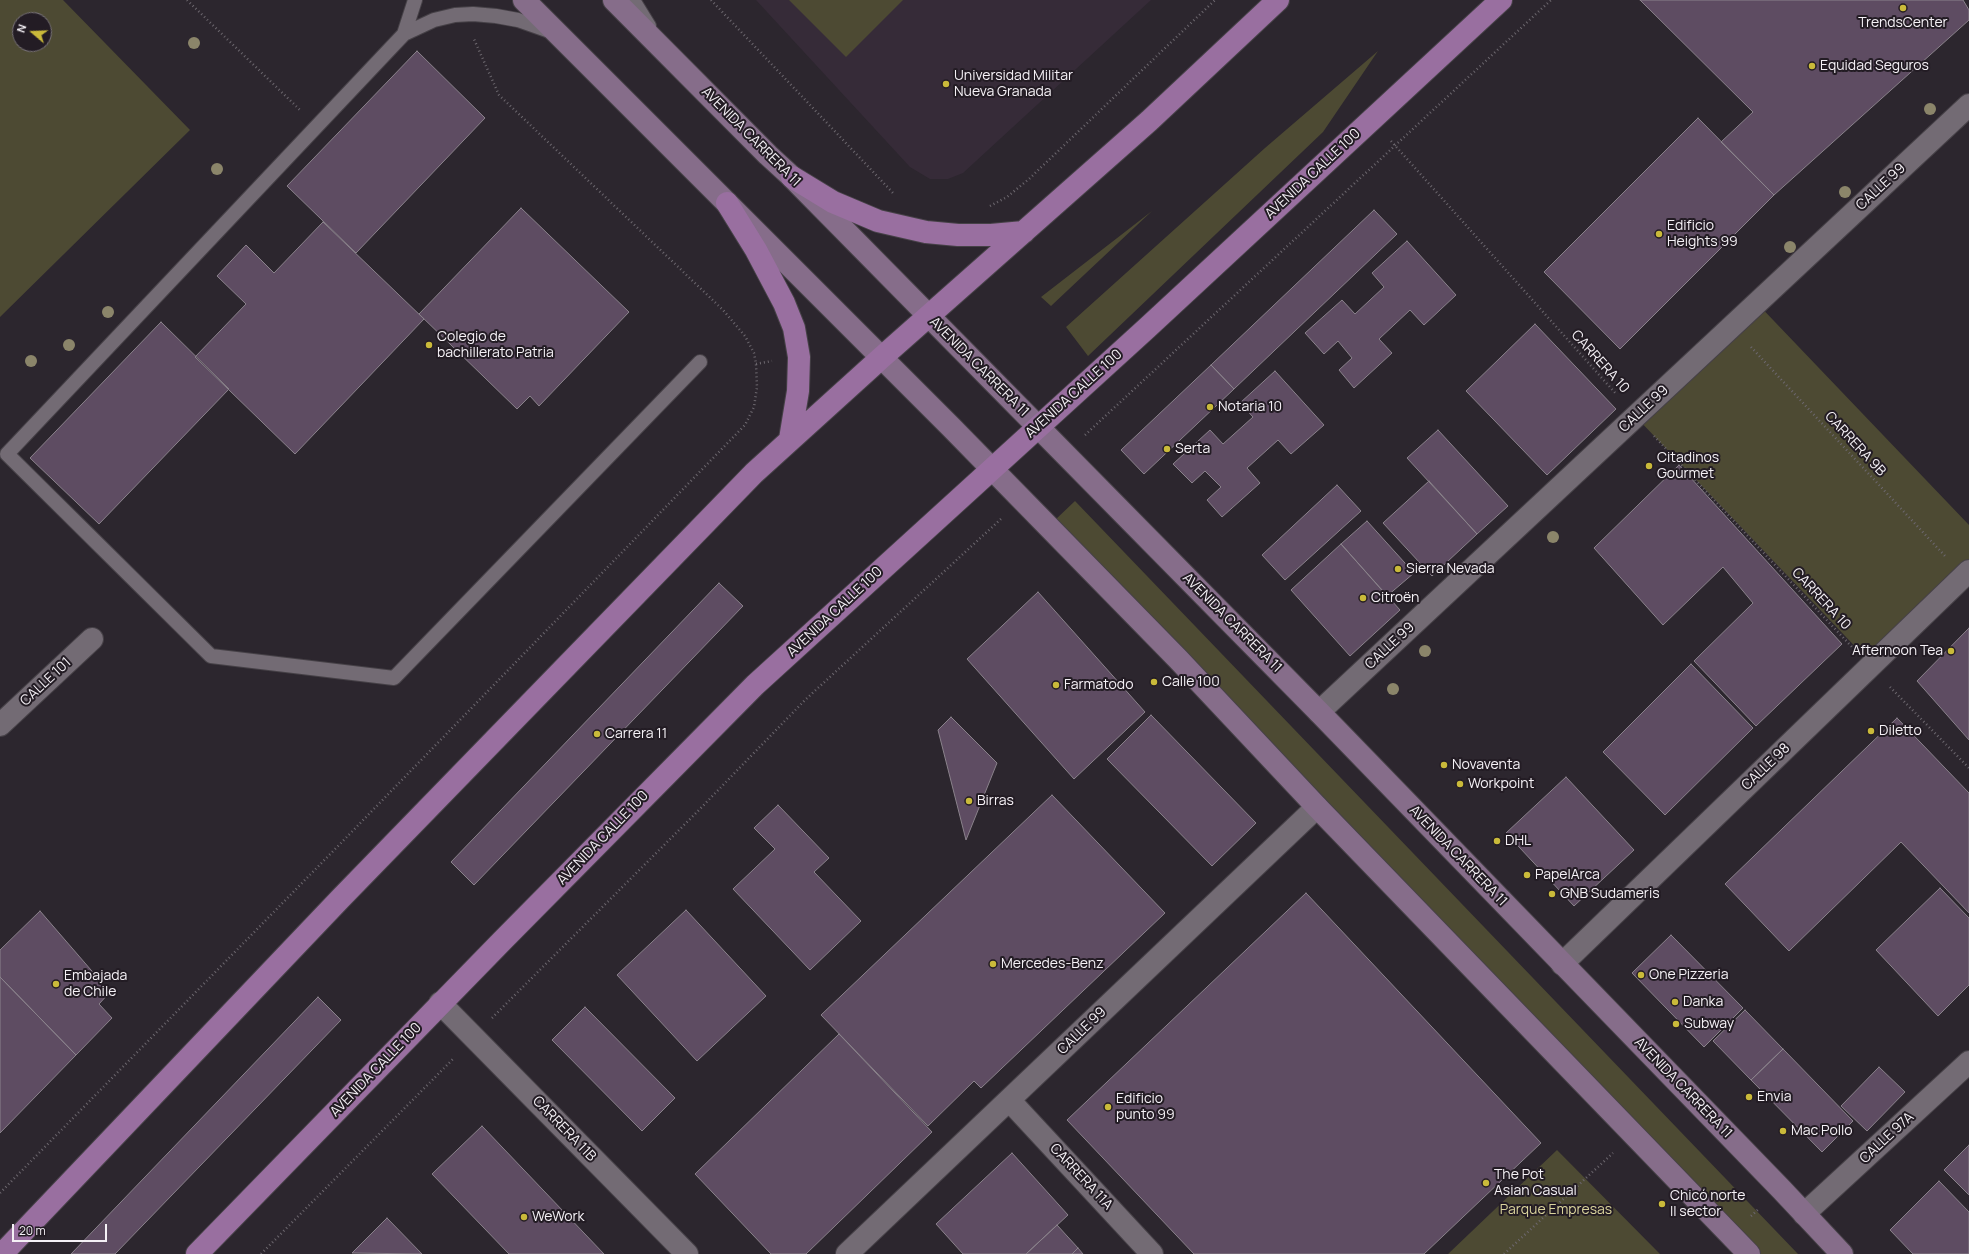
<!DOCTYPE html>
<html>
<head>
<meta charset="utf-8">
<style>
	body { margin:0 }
	#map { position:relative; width:1969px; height:1254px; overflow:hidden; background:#2c262e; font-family:Manrope,sans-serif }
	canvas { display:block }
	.north { position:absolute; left:12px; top:12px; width:40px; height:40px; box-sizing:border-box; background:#231c24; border:1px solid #777178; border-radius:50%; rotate:289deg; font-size:11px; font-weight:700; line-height:16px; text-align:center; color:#f5f1f6 }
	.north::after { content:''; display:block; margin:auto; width:14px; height:18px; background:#caba3a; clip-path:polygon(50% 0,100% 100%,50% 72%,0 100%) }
	.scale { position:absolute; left:12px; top:1224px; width:95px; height:18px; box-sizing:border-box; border:2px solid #f5f1f6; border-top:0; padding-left:5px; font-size:12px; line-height:14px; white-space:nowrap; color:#f5f1f6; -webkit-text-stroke:3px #231c24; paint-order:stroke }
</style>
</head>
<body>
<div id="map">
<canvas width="1969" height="1254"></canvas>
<div class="north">N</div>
<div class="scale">20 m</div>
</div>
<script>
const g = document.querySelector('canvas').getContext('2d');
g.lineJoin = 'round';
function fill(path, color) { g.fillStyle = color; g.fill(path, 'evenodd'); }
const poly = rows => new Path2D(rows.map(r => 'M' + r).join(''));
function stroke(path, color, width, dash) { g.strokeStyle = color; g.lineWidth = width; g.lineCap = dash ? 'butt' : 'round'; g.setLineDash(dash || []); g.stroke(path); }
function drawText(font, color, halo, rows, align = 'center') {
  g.font = font + ' Manrope,sans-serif'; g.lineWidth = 4; g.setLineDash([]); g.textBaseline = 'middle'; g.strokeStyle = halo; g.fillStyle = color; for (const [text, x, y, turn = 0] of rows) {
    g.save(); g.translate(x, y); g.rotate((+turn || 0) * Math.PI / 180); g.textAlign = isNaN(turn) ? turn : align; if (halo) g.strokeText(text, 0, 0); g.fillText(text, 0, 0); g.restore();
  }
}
const built = poly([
	[756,0,1151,0,963,173,948,179,930,179,910,167]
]);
const green = poly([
	[0,0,63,0,190,130,0,317],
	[20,20,44,20,44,44,20,44],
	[789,0,903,0,846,57],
	[1378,51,1323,132,1088,356,1066,327,1265,148],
	[1152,211,1051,306,1041,297],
	[1753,299,1969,525,1969,560,1867,659,1636,417],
	[1075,501,1798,1254,1759,1254,1055,520],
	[1557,1150,1660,1254,1448,1254]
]);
const building = poly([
	[1640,0,1963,0,1969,10,1969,20,1774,195,1721,142,1753,112,1640,0],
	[417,51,485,118,356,253,287,186,417,51],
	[1698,118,1774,195,1620,349,1544,272,1698,118],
	[521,208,629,312,539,406,530,396,517,409,419,314,521,208],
	[1374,210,1397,234,1234,389,1211,365,1374,210],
	[323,222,424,319,295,454,195,357,246,304,217,276,246,245,274,273,323,222],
	[1407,241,1456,295,1424,325,1410,310,1379,339,1392,353,1354,388,1339,370,1352,358,1338,341,1324,354,1305,333,1342,300,1355,314,1384,287,1372,273,1407,241],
	[161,322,229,389,99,524,30,458,161,322],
	[1535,324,1616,409,1547,475,1466,391,1535,324],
	[1211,365,1234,389,1144,474,1121,450,1211,365],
	[1275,371,1324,425,1291,454,1278,440,1247,468,1260,483,1222,517,1207,500,1221,487,1205,471,1192,483,1173,464,1210,430,1223,444,1253,417,1240,403,1275,371],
	[1438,430,1508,506,1477,534,1407,458,1438,430],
	[1679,465,1842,644,1756,726,1694,661,1753,603,1723,567,1663,625,1594,548,1679,465],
	[1429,481,1477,534,1432,576,1383,523,1429,481],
	[1337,485,1361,511,1285,580,1262,555,1337,485],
	[1367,521,1414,573,1387,596,1341,544,1367,521],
	[1341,544,1400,610,1350,656,1291,590,1341,544],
	[719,583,743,606,474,885,451,862,719,583],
	[1038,592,1145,712,1074,779,967,659,1038,592],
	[1969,628,1969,740,1917,681,1969,628],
	[1691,664,1753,728,1665,815,1603,752,1691,664],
	[1151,715,1256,823,1212,866,1107,759,1151,715],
	[951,717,997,763,966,840,938,730,951,717],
	[1897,718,1969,793,1969,913,1901,842,1789,951,1725,884,1897,718],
	[1566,777,1634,850,1574,906,1506,833,1566,777],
	[1052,795,1165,913,981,1088,974,1081,928,1126,821,1015,1052,795],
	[778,805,829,858,814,872,861,921,810,970,733,889,775,849,754,828,778,805],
	[1940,888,1969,918,1969,985,1938,1016,1876,950,1940,888],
	[1306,893,1541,1143,1424,1254,1194,1254,1067,1120,1306,893],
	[686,910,766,996,697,1061,617,975,686,910],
	[40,911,110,992,99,1004,112,1018,76,1055,0,977,0,950,40,911],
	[1671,935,1743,1008,1704,1047,1632,973,1671,935],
	[0,977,76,1055,0,1133,0,977],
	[318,997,341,1020,115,1254,71,1254,318,997],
	[585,1007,675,1098,642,1131,552,1040,585,1007],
	[1745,1010,1783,1049,1751,1080,1713,1041,1745,1010],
	[839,1034,932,1132,806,1254,771,1254,695,1174,839,1034],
	[1783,1049,1853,1121,1822,1152,1751,1080,1783,1049],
	[1879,1067,1905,1092,1867,1131,1841,1106,1879,1067],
	[482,1126,604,1254,509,1254,432,1174,482,1126],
	[1969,1145,1969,1195,1944,1170,1969,1145],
	[1012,1153,1068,1215,1026,1254,963,1254,936,1224,1012,1153],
	[1939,1181,1969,1212,1969,1254,1913,1254,1890,1230,1939,1181],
	[387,1218,422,1254,352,1253,387,1218],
	[1057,1225,1078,1248,1072,1254,1026,1254,1057,1225],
	[1078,1248,1083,1254,1072,1254,1078,1248]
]);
const path = poly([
	[187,0,300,110],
	[711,0,894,194],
	[1391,141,1617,395],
	[990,206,1007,197,1029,179,1215,0],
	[1751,347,1945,556],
	[756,364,772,361],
	[1085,435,1551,0],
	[1654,436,1852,647],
	[1890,687,1969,768],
	[492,1018,698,811,805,700,1002,518],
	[0,1193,341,843,745,425,754,407,757,387,756,364,754,353,745,336,723,310,499,95,473,37],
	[1751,1216,1760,1208],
	[261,1254,454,1058],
	[1504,1254,1613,1153]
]);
const service = poly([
	[633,0,649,26],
	[552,32,518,20,496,16,473,14,455,15,434,20,404,34,7,454,211,656,394,678,700,362],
	[404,34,415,0]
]);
const minor = poly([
	[1319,712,1969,105],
	[0,725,92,639],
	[1562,964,1969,571],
	[440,1003,687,1254],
	[1010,1101,1152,1254],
	[1804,1214,1969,1062],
	[847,1254,1317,807]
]);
const secondary = poly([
	[524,0,951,427,1178,659,1317,807,1749,1254],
	[614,0,768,155,792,177,1319,712,1782,1190,1842,1254]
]);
const primary = poly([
	[792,177,833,202,878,221,926,232,958,235,991,235,1024,232],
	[727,203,756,250,784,303,794,328,799,357,798,391,790,439],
	[2,1254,340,899,754,473,881,358,1149,121,1278,0],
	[197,1254,502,941,755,685,1147,328,1501,0]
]);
const trees = [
	[194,43],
	[1930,109],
	[217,169],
	[1845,192],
	[1790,247],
	[108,312],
	[69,345],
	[31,361],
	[1553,537],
	[1425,651],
	[1393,689]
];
const markers = [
	[1903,8,4,"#caba3a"],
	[1812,66,4,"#caba3a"],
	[946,84,4,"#caba3a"],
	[1659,234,4,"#caba3a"],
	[429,345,4,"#caba3a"],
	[1210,407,4,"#caba3a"],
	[1167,449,4,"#caba3a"],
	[1649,466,4,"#caba3a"],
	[1398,569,4,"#caba3a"],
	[1363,598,4,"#caba3a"],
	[1951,651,4,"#caba3a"],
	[1154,682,4,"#caba3a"],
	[1056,685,4,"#caba3a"],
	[1871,731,4,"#caba3a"],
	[597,734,4,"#caba3a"],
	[1444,765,4,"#caba3a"],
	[1460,784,4,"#caba3a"],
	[969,801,4,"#caba3a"],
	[1497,841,4,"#caba3a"],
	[1527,875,4,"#caba3a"],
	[1552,894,4,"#caba3a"],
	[993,964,4,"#caba3a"],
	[1641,975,4,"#caba3a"],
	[56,984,4,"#caba3a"],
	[1675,1002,4,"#caba3a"],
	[1676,1024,4,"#caba3a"],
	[1749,1097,4,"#caba3a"],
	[1108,1107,4,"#caba3a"],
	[1783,1131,4,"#caba3a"],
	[1486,1183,4,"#caba3a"],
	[1662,1204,4,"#caba3a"],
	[524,1217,4,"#caba3a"]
];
const poiNames = [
	["TrendsCenter",1903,23,"center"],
	["Equidad Seguros",1820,66],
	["Universidad Militar",954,76],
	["Nueva Granada",954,92],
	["Edificio",1667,226],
	["Heights 99",1667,242],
	["Colegio de",437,337],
	["bachillerato Patria",437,353],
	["Notaria 10",1218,407],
	["Serta",1175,449],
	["Citadinos",1657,458],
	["Gourmet",1657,474],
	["Sierra Nevada",1406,569],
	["Citroën",1371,598],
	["Afternoon Tea",1943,651,"right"],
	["Calle 100",1162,682],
	["Farmatodo",1064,685],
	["Diletto",1879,731],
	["Carrera 11",605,734],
	["Novaventa",1452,765],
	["Workpoint",1468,784],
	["Birras",977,801],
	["DHL",1505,841],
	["PapelArca",1535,875],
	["GNB Sudameris",1560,894],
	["Mercedes-Benz",1001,964],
	["One Pizzeria",1649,975],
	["Embajada",64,976],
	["de Chile",64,992],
	["Danka",1683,1002],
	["Subway",1684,1024],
	["Envia",1757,1097],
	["Edificio",1116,1099],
	["punto 99",1116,1115],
	["Mac Pollo",1791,1131],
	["The Pot",1494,1175],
	["Asian Casual",1494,1191],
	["Chicó norte",1670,1196],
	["II sector",1670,1212],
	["WeWork",532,1217]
];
const streetNames = [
	["AVENIDA CARRERA 11",751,137,45],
	["AVENIDA CALLE 100",1313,174,-43],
	["CALLE 99",1881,187,-43],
	["CARRERA 10",1600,362,48],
	["AVENIDA CARRERA 11",979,367,45],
	["AVENIDA CALLE 100",1074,394,-42],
	["CALLE 99",1644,409,-43],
	["CARRERA 9B",1855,444,47],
	["CARRERA 10",1821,599,47],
	["AVENIDA CALLE 100",835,612,-43],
	["AVENIDA CARRERA 11",1232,623,45],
	["CALLE 99",1390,646,-43],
	["CALLE 101",46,682,-43],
	["CALLE 98",1766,767,-44],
	["AVENIDA CALLE 100",603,838,-46],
	["AVENIDA CARRERA 11",1458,856,46],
	["CALLE 99",1082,1031,-44],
	["AVENIDA CALLE 100",376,1070,-46],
	["AVENIDA CARRERA 11",1683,1088,46],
	["CARRERA 11B",564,1129,46],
	["CALLE 97A",1887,1138,-43],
	["CARRERA 11A",1081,1177,47]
];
const parkNames = [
	["Parque Empresas",1556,1210]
];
fill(built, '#362b38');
fill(green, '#4d4a33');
fill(building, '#5e4c62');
stroke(building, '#8a828b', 1);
stroke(service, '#464147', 16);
stroke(minor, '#464147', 24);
stroke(secondary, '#464147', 24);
stroke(primary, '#464147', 24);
stroke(path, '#6d686f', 2.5, [1, 3]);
stroke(service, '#736b74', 14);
stroke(minor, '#736b74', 22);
stroke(secondary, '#866d8a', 22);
stroke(primary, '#996fa0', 22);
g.fillStyle = '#8b856a';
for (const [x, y] of trees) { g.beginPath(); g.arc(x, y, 6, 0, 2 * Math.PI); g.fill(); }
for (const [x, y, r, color] of markers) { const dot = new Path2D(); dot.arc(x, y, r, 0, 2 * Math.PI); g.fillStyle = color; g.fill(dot); stroke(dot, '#231c24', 1.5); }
drawText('14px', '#f5f1f6', '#231c24', poiNames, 'left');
drawText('14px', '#f5f1f6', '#231c24', streetNames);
drawText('14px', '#d9d39c', '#231c24', parkNames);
</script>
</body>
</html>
